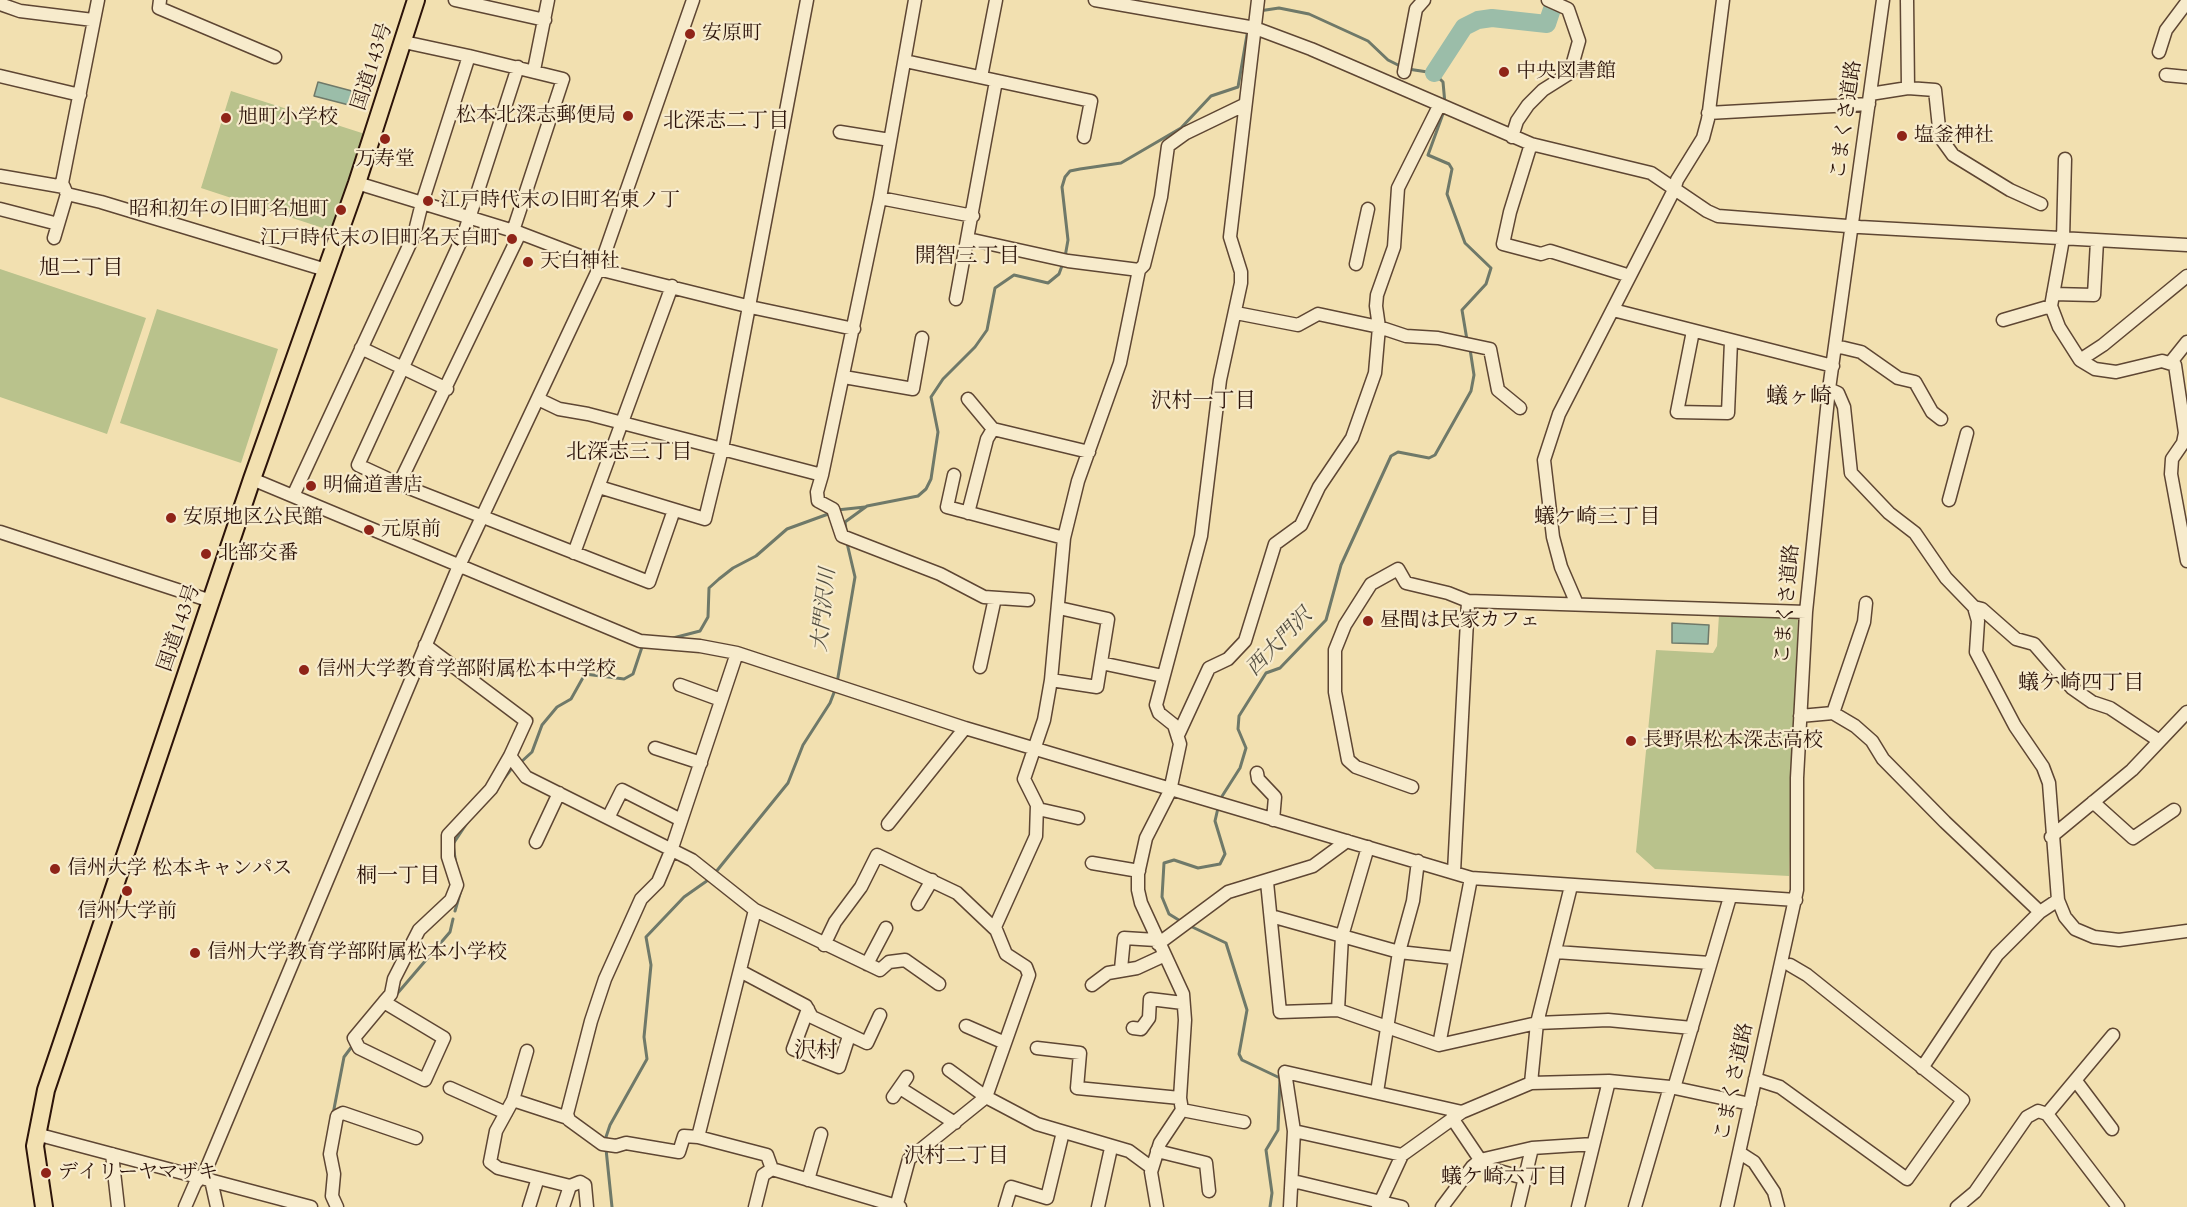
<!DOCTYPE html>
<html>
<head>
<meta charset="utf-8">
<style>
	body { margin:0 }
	canvas { display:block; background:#f2e0b0 }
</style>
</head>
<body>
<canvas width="2187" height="1207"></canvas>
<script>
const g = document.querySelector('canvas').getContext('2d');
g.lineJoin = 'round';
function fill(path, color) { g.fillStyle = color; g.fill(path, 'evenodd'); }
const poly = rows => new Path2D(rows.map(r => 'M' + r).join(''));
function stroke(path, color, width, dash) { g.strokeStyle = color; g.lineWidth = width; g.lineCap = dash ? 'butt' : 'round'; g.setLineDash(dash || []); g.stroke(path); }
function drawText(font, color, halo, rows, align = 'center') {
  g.font = font + ' Cardo,"Noto Serif JP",serif'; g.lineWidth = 4.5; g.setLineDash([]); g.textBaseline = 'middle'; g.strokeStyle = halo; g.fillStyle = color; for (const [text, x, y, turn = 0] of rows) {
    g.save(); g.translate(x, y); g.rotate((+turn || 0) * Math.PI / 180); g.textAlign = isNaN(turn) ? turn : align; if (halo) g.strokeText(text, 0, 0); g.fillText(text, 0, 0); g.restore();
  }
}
const green = poly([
	[231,91,365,134,332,231,201,188],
	[0,269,146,318,107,434,0,397],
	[157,309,278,349,241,463,120,423],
	[1719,615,1798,617,1789,876,1655,869,1636,852,1656,650,1713,653,1717,646]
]);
const water = poly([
	[318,82,352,91,349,105,314,96,318,82],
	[1672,623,1709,625,1708,644,1672,643,1672,623]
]);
const stream = poly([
	[1259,11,1279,8,1309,14,1368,41,1388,60,1402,67],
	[1408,69,1434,73,1443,82,1445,104],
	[1444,111,1428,155,1449,164,1452,169,1447,194,1465,243,1491,268,1486,284,1462,310,1467,340],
	[1065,257,1068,240,1062,187,1065,177,1070,171,1080,169,1121,163,1181,128,1211,96,1238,87,1248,29],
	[837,510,865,507],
	[846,530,845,522,867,506,918,496,926,489,931,479,938,432,931,397,943,379,975,347,987,330,995,288,1014,275,1048,283,1059,274,1063,263],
	[673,638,700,631,708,617,709,588,719,579,733,568,756,556,787,529,831,513],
	[837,683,855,577,847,543],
	[520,763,532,752,542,725,557,707,571,699,585,674,624,679,633,674,643,644],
	[502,781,512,768],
	[1219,801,1240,768,1246,748,1238,729,1239,716,1266,673,1280,668,1326,620,1341,565,1391,456,1398,452,1429,458,1435,455,1471,391,1474,375,1470,349],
	[456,865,453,844,467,823],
	[715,873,788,783,803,745,830,703,835,690],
	[455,911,461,890],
	[1182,922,1169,914,1162,897,1164,863,1174,860,1198,868,1220,864,1225,854,1215,821,1218,808],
	[1188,925,1226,943,1247,1010,1239,1054,1242,1060,1280,1078,1278,1130,1266,1150,1272,1193,1270,1207],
	[396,995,450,932,453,919],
	[333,1114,344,1057,353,1045],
	[605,1140,610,1125,647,1059,644,1037,651,965,646,937,684,897,711,878],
	[606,1149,612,1207]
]);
const river = poly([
	[1434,73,1464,27,1478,20,1492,18,1547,24,1555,0]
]);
const minor = poly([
	[98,0,62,183,67,194,101,202,326,270],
	[160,0,159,8,275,57],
	[455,0,545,20],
	[1095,0,1255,28,1311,49,1531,144,1651,173,1707,211,1718,216,1860,227,2187,245],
	[1907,0,1908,88],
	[0,4,20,11,93,20],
	[2159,52,2166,30,2187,2],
	[469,56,563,79,513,231],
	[905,61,1091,101,1084,137],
	[518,67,464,234,358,465,399,484,649,582,674,510],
	[534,70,548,0],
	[1404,72,1416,9,1424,0],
	[2166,75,2187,77],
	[0,76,80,95],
	[981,77,996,0],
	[1870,94,1908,88,1935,90,1940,137,1953,155,2010,190,2041,204],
	[1708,113,1869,104],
	[840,132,890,140],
	[1512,137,1517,121,1528,105,1543,90,1570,73,1579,41,1568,9,1548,0],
	[1531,144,1510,212,1503,244,1541,254,1550,251,1630,276],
	[2065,159,2063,239,2051,306,2059,327,2080,360,2095,369,2116,372,2162,361,2175,365,2185,433,2183,443,2172,459,2171,474,2187,561],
	[0,176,64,187],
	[357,183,520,233,601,264],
	[880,198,973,216],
	[0,209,58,224],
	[54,238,67,194],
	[968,239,1068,261,1139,270],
	[1356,264,1368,209],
	[598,269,755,308,854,329],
	[2053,294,2094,295,2097,241],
	[956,299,996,81],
	[1613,310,1833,366],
	[1236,313,1298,325,1318,314,1379,327,1406,336,1438,338,1490,349,1498,390,1520,408],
	[2003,320,2051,306],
	[1693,331,1677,412,1728,413,1731,341],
	[1836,346,1861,352,1898,378,1915,382,1932,412,1941,419],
	[361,348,447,389],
	[2080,360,2103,345,2187,276],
	[2171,362,2187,342],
	[844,377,913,389,922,338],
	[1829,389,1838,393,1844,407,1851,473,1889,513,1915,533,1946,578,1974,607,1978,621,1976,652,2015,726,2043,767,2049,783,2058,900,2065,917,2075,929,2094,937,2119,940,2187,931],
	[538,399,559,409,588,414,822,475,880,198,915,0],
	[968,399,993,429],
	[822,475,817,492,818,501,833,509,842,536,940,574,984,597,1028,600],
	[954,475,947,507,1064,538],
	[252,479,640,641,700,646,737,653,965,728,1471,878,1796,900],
	[399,484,520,233],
	[599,487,705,519,722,449,807,0],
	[293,496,414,235,422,203,469,56,404,42],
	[1949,500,1967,433],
	[968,513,987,439,993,429,1089,452],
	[0,532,211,601],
	[574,553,672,286],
	[1577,604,1561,567,1553,537,1544,460,1559,414,1674,190,1677,180,1703,138,1708,119,1723,0],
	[1974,607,1982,609,2016,639,2034,644,2072,688,2092,702,2110,708,2158,740],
	[737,653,671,851,658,882,641,899,605,979,591,1021,567,1114,569,1120,602,1144,616,1146,626,1143,679,1152,684,1136,698,1137,767,1155,772,1169],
	[1101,663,1163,676],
	[980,667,995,598],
	[1051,680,1097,687,1108,619,1059,608],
	[680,685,721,700],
	[1833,713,1864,622,1866,603],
	[1800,716,1833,713,1855,726,1872,741,1883,759,1945,822,2040,912],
	[1179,733,1209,668,1228,659,1245,641,1275,544,1301,525,1319,487,1352,438,1375,373,1379,327,1376,306,1377,295,1394,247,1398,188,1439,106],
	[655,748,701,763],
	[510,756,526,777,692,860,755,910,880,970,889,962,905,960,939,984],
	[1257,773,1258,779,1275,797,1273,820],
	[1412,787,1356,767,1348,760,1335,692,1335,650,1345,625,1371,584,1398,569,1406,583,1448,593,1468,601,1806,612],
	[2093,802,2133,838,2174,810],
	[1038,809,1078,818],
	[608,818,622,790,681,820],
	[888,824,965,728],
	[2051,837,2132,770,2187,712],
	[536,842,559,793],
	[1092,863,1139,871],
	[1454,872,1468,601],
	[1267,882,1280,1012,1338,1010,1439,1045,1537,1023,1608,1020,1692,1028],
	[918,904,932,880],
	[1271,916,1399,952,1454,958],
	[1158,944,1228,892,1313,866,1347,841],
	[824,945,835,922,861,887,877,855,957,893,996,930],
	[1556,952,1710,963],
	[867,964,886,928],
	[1121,969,1124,938,1156,940],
	[740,971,806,1006,812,1017,867,1043,880,1015],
	[1092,985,1108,973,1137,968,1163,956],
	[384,1002,444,1038,425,1080,359,1048,354,1038,384,1002,391,994,394,979,419,930,451,900,457,885,448,857,448,835,491,789,510,756,526,721,425,645],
	[808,1009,793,1049,839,1067,849,1036],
	[1338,1010,1342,936,1368,847],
	[966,1026,1005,1043],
	[1133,1028,1141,1029,1149,1018,1150,999,1183,1003],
	[1439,1045,1471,878],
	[1037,1048,1080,1053,1077,1088,1180,1098],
	[527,1051,513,1100,496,1131,490,1162,498,1168,570,1186,580,1182,585,1185,587,1207],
	[1922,1068,1997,955,2040,912,2058,900],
	[949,1070,986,1097,1037,1124,1129,1151,1152,1168],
	[1755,1079,1780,1087,1907,1179,1963,1100,1807,975,1790,965],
	[2076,1081,2112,1129],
	[1531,1083,1537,1023,1571,886],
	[450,1088,506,1113],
	[900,1088,955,1123],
	[1674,1088,1730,897],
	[1377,1092,1399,952,1413,901,1418,861],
	[893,1097,907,1077],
	[513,1100,568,1118],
	[1182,1110,1244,1122],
	[2047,1114,2113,1035],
	[1452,1118,1485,1167,1524,1178],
	[1294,1131,1402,1155],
	[36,1134,311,1207],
	[698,1137,755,910],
	[1157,1151,1206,1163,1209,1191],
	[1740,1153,1754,1162,1774,1192,1778,1207],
	[112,1154,118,1207],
	[772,1169,900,1207],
	[211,1180,217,1207],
	[808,1180,821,1134],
	[1293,1181,1402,1207],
	[185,1207,195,1184,205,1172,458,568,601,264,693,0],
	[337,1207,332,1196,334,1174,330,1154,337,1116,343,1113,416,1138],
	[529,1207,538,1178],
	[563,1207,570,1186],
	[755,1207,763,1175,772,1169],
	[896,1207,909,1159,986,1097,1029,975,1026,967,1006,954,995,927,1036,836,1037,805,1024,779,1044,720,1051,680,1064,538,1078,481,1120,363,1139,270,1144,265,1161,197,1168,146,1186,133,1244,105],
	[1005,1207,1011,1187,1047,1198,1063,1132],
	[1098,1207,1111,1148],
	[1157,1207,1151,1172,1160,1143,1182,1110,1180,1098,1185,1020,1183,994,1141,903,1138,890,1138,874,1146,838,1170,791,1180,744,1174,725,1159,713,1156,705,1201,536,1220,380,1241,283,1241,272,1230,237,1258,0],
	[1290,1207,1294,1131,1285,1072,1462,1112],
	[1378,1207,1402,1155,1462,1112,1531,1083,1609,1081,1670,1087,1750,1104],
	[1442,1207,1472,1167,1480,1160,1532,1148,1593,1144],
	[1518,1207,1532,1148],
	[1578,1207,1609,1081],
	[1635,1207,1670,1087],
	[1727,1207,1797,890,1797,778,1806,612,1829,389,1883,0],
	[1957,1207,1975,1192,2027,1117,2038,1111,2047,1114,2118,1207]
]);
const highway = poly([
	[44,1207,35,1146,46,1090,252,479,357,183,416,0]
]);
const markers = [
	[690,34,6,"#8f2418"],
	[1504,72,6,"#8f2418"],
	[628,116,6,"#8f2418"],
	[226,118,6,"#8f2418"],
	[1902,136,6,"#8f2418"],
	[385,139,6,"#8f2418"],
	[428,201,6,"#8f2418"],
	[341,210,6,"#8f2418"],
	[512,239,6,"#8f2418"],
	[528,262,6,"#8f2418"],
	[311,486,6,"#8f2418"],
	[171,518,6,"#8f2418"],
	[369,530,6,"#8f2418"],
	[206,554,6,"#8f2418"],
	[1368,621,6,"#8f2418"],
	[304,670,6,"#8f2418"],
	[1631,741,6,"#8f2418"],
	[55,869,6,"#8f2418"],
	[127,891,6,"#8f2418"],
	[195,953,6,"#8f2418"],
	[46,1173,6,"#8f2418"]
];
const poiNames = [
	["安原町",702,34],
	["中央図書館",1516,72],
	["松本北深志郵便局",616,116,"right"],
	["旭町小学校",238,118],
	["塩釜神社",1914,136],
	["万寿堂",385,160,"center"],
	["江戸時代末の旧町名東ノ丁",440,201],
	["昭和初年の旧町名旭町",329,210,"right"],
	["江戸時代末の旧町名天白町",500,239,"right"],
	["天白神社",540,262],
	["明倫道書店",323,486],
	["安原地区公民館",183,518],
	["元原前",381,530],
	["北部交番",218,554],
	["昼間は民家カフェ",1380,621],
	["信州大学教育学部附属松本中学校",316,670],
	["長野県松本深志高校",1643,741],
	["信州大学 松本キャンパス",67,869],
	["信州大学前",127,912,"center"],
	["信州大学教育学部附属松本小学校",207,953],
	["デイリーヤマザキ",58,1173]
];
const streetNames = [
	["国道143号",373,67,-72],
	["こまくさ道路",1847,120,-82],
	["こまくさ道路",1788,604,-85],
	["国道143号",180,628,-71],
	["こまくさ道路",1735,1082,-78]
];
const neighbourhoodNames = [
	["北深志二丁目",726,122],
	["開智三丁目",967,257],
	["旭二丁目",81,269],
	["沢村一丁目",1203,402],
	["北深志三丁目",629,453],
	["蟻ケ崎三丁目",1597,518],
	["蟻ケ崎四丁目",2081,684],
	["桐一丁目",398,877],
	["沢村二丁目",956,1157],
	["蟻ケ崎六丁目",1504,1178]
];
const waterNames = [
	["大門沢川",825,610,-84],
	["西大門沢",1280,643,-46]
];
const quarterNames = [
	["蟻ヶ崎",1799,398],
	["沢村",816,1052]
];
fill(green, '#b9c28c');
fill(water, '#9bbda9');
stroke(water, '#6f7969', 1.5);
stroke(stream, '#6f7969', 3);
stroke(river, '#9bbda9', 18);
stroke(minor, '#5e4633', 15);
stroke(highway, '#2c1309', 20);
stroke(minor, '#f7ebcc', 12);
stroke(highway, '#f2e0b0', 16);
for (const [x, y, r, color] of markers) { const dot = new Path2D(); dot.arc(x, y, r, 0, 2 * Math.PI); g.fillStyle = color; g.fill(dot); stroke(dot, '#f7ebcc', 2); }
drawText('20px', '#2c1309', '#f7ebcc', poiNames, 'left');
drawText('20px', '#2c1309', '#f7ebcc', streetNames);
drawText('21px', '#2c1309', '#f7ebcc', neighbourhoodNames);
drawText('italic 21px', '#534e41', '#f7ebcc', waterNames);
drawText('22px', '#2c1309', '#f7ebcc', quarterNames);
</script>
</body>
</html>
